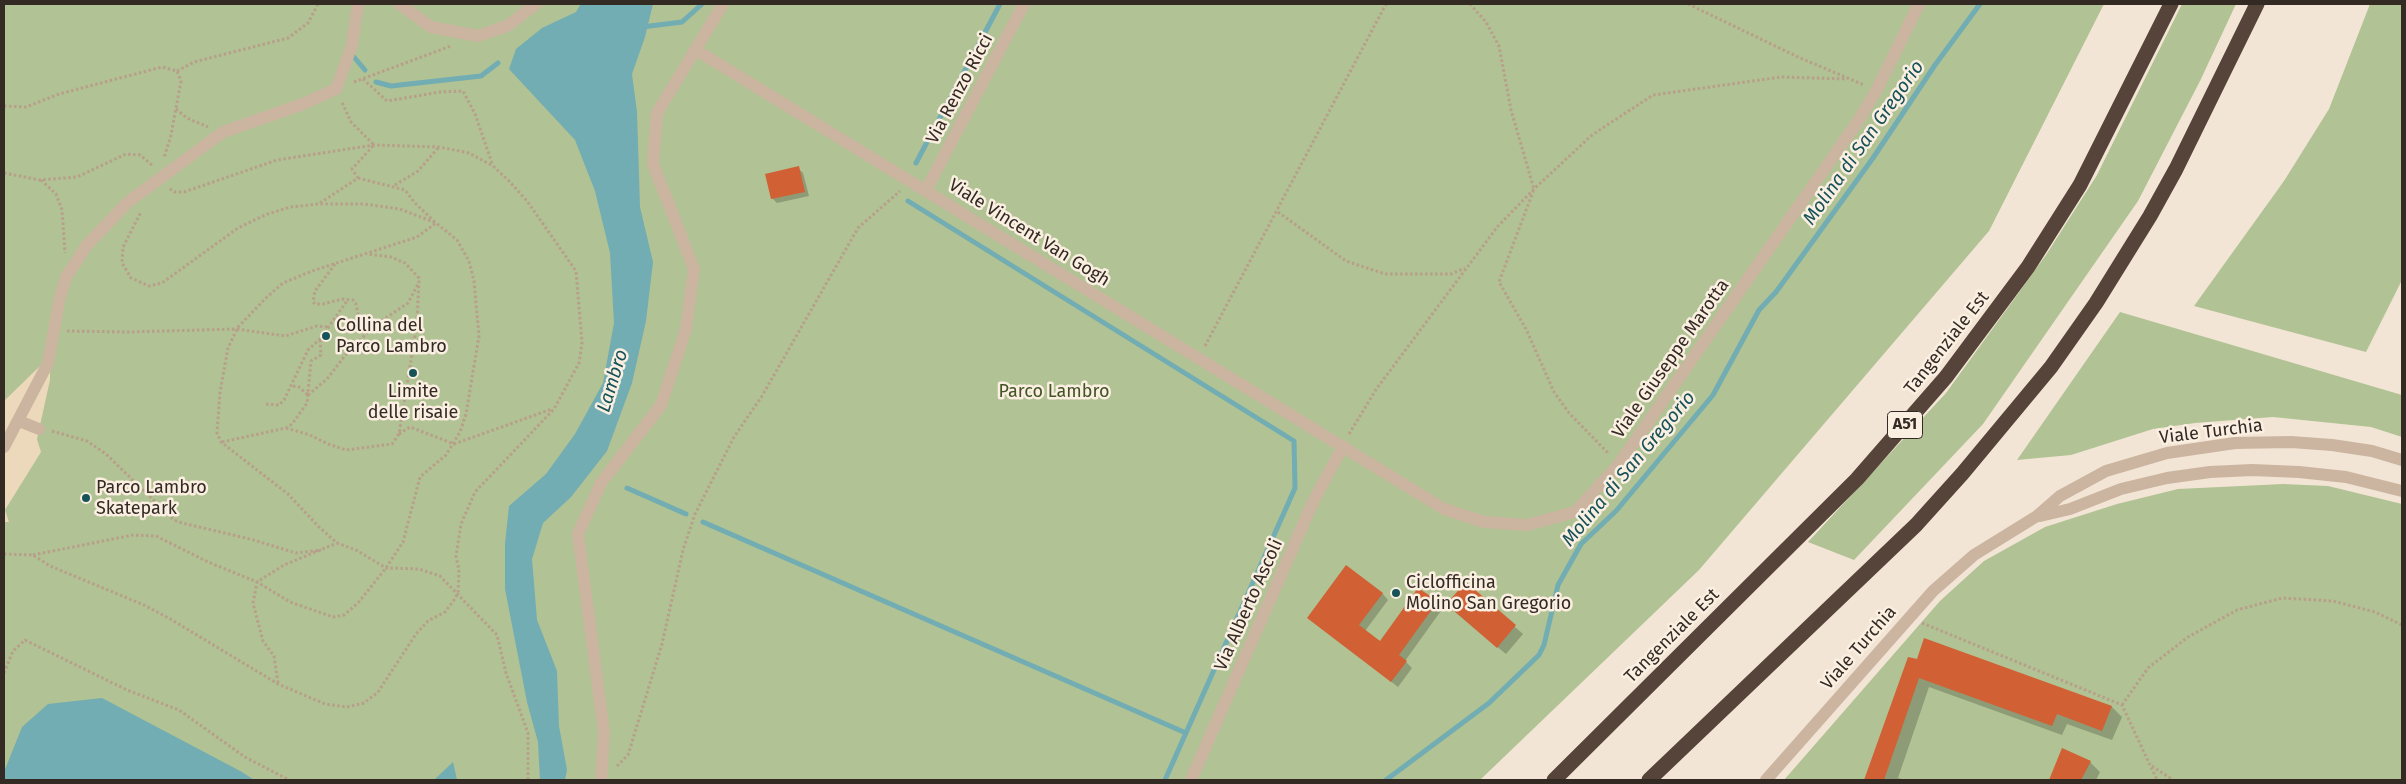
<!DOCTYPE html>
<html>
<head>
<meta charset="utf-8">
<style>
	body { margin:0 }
	#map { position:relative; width:2406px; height:784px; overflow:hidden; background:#f3e5d5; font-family:"Fira Sans",sans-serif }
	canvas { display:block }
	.frame { position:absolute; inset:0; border:5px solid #342a24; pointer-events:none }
</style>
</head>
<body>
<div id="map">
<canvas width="2406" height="784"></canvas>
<div class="frame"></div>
</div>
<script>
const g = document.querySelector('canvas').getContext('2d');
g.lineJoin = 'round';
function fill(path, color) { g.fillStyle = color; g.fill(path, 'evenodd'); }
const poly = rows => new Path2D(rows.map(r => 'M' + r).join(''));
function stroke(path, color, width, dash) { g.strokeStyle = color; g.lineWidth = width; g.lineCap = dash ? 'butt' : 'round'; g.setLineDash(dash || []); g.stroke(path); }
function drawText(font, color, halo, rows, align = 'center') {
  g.font = font + ' "Fira Sans",sans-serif'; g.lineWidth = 5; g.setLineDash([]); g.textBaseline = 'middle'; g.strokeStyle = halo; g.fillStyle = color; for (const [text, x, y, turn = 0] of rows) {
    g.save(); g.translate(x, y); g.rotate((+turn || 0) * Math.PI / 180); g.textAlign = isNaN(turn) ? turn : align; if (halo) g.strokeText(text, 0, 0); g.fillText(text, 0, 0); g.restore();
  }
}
const green = poly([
	[4,4,2104,4,1989,231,1699,570,1480,780,4,780],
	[2182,4,2236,4,2200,81,2138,201,1983,424,1854,560,1808,542,1946,393,2046,255,2097,175],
	[2370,4,2402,4,2402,280,2366,352,2194,306,2284,181,2329,109],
	[2120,312,2402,395,2402,437,2371,427,2273,417,2195,423,2153,429,2071,455,2017,460],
	[2283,484,2328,486,2402,504,2402,780,1784,780,1940,601,1984,561,2045,527,2117,504,2178,489]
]);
const plaza = poly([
	[40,366,50,372,50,380,37,439,41,452,5,510,9,522,4,522,4,401]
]);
const water = poly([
	[581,4,653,4,645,37,632,74,637,112,640,207,653,262,646,321,632,383,607,451,571,497,543,523,532,559,537,620,557,671,559,726,567,770,565,780,540,780,538,742,527,702,505,589,505,544,509,506,546,474,575,434,603,383,614,323,610,253,595,191,575,140,509,69,516,49,542,28,576,12],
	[102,698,242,772,254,780,4,780,4,772,22,727,48,704],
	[453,762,457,780,434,780]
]);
const shadow = poly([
	[798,168,803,173,809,196,777,203,772,198],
	[1466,584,1523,634,1506,654,1455,612],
	[1382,593,1388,600,1365,631,1381,643,1437,602,1443,608,1405,661,1412,668,1398,687,1309,618],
	[1924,640,2112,707,2122,717,2112,740,2067,724,2062,735,1929,687,1898,778,1905,780,1865,780,1909,659,1917,661],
	[2063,749,2090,762,2100,772,2096,780,2050,780]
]);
const stream = poly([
	[642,27,682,22,702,4],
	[354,57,365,70],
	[376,82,391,86,481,76,498,63],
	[916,163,1000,4],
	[908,201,1294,441,1295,488,1165,780],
	[627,488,686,514],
	[703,522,1186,733],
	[1386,780,1489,703,1539,655,1544,645,1558,585,1581,544,1616,511,1713,395,1759,310,1776,292,1873,158,1935,65,1980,4]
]);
const building = poly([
	[799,166,805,192,771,199,765,174],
	[1346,565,1383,593,1359,625,1380,641,1418,588,1438,601,1399,655,1407,661,1391,682,1307,618],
	[1466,582,1516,625,1497,648,1446,604],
	[1924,638,2112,706,2102,731,2057,714,2052,726,1919,678,1884,780,1864,780,1908,657,1917,659],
	[2062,748,2091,761,2081,780,2049,780]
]);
const path = poly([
	[1470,4,1486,22,1499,46,1511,110,1534,189,1499,282,1526,329,1554,392,1569,413,1609,454],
	[1688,4,1798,57,1864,85],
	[177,71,194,62,288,38,308,23,318,4],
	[363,79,387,101,440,92,463,91,475,114,493,166],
	[354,82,451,46],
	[4,106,26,107,59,94,162,67,177,71,181,81,171,135,164,158],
	[176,109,187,118,208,127],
	[4,173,40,180,77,177,126,154,140,155,153,166],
	[358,178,405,190,415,203,436,223,417,237,312,271,283,283,267,297,238,327,228,348,220,392,217,433,221,442,288,494,319,527,337,543,356,550,386,568,419,569,440,576,497,635,506,673,528,733,528,780],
	[41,180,56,194,62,210,65,253],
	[395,185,418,171,439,147],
	[320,203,358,178,352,169,374,145,351,122,342,102],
	[1278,212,1346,261,1385,274,1451,274,1465,268],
	[335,264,315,291,313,302,315,304,323,304,342,299,353,300,356,304,359,318,364,325,364,335],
	[67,331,128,332,237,329,285,336,317,326,327,327],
	[1205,346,1386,4],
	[293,386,299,387,308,395],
	[308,395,327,379,347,353,374,326,408,303,418,284],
	[266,404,279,405,284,400,308,350,320,339,347,301],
	[286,428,310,435,328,444,346,450,392,444,399,434,417,323,419,278,405,263,391,257,367,254],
	[52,431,87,441,106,454,174,520,182,523,250,539,296,553,321,550],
	[399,434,410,427,454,444,552,409],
	[1349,434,1377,388,1498,226,1534,189,1592,135,1653,95,1781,77,1847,79],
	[222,442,286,428,292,424,307,403,311,361,321,355,320,339],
	[4,554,33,555,50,566,144,605,172,620,278,684,325,704,347,707,364,703,378,692,416,634,428,621,445,612,454,600,458,593,459,570,456,556,461,524,475,492,554,409,579,363,582,343,576,271,527,201,509,181,493,166,469,153,439,147,374,145,277,160,184,192,174,192,169,188],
	[33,555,133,535,156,536,208,562,257,582,290,602,333,617,344,615,358,603,386,568,403,542,420,477,446,455,460,432,466,414,479,336,474,281,469,261,457,240,436,223,400,209,364,204,319,204,290,207,265,215,238,228,162,283,149,286,131,278,122,263,123,247,141,212],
	[1922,623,2122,705,2157,780],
	[4,673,13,651,25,640,127,690,179,710,245,757,289,780],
	[278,683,274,656,263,641,253,603,257,582,284,565,337,543],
	[2122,705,2148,668,2188,637,2237,610,2282,598,2333,601,2375,612,2402,625],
	[617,766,628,755,662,644,683,550,695,514,734,437,762,396,858,228,900,191],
	[2152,766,2173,780]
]);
const street = poly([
	[399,4,431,27,478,36,507,26,536,4],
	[696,50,1444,509,1484,522,1527,525,1575,512,1619,464,1858,121,1876,91,1919,4],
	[926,190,1024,4],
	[19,421,39,429],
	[4,447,48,363,60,297,66,277,87,245,128,202,223,132,303,104,336,89,352,45,358,4],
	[2040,516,2070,509,2121,489,2167,478,2210,472,2252,470,2299,472,2346,477,2402,491],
	[601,780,604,733,578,534,601,483,661,405,686,329,694,269,653,164,657,113,723,4],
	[1191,780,1312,504,1343,446],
	[1766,780,1933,591,1974,555,2037,516,2060,496,2106,471,2167,453,2235,443,2291,442,2332,445,2372,451,2402,460]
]);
const highway = poly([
	[1554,780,1857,479,1946,377,2028,267,2080,185,2171,4],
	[1649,780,1916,525,1962,474,2051,367,2096,303,2150,216,2176,169,2257,4]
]);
const markers = [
	[326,336,5,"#175259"],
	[413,373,5,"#175259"],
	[86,498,5,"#175259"],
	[1396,593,5,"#175259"]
];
const shields = [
	[1905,425,35]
];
const shieldNames = [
	["A51",1905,425]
];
const streetNames = [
	["Via Renzo Ricci",960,89,-62],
	["Viale Vincent Van Gogh",1029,233,32],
	["Tangenziale Est",1947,343,-52],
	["Viale Giuseppe Marotta",1671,359,-55],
	["Viale Turchia",2211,432,-7],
	["Via Alberto Ascoli",1249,605,-66],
	["Tangenziale Est",1672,636,-45],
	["Viale Turchia",1859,648,-49]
];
const poiNames = [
	["Collina del",336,326],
	["Parco Lambro",336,347],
	["Limite",413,392,"center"],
	["delle risaie",413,413,"center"],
	["Parco Lambro",96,488],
	["Skatepark",96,509],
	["Ciclofficina",1406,583],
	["Molino San Gregorio",1406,604]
];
const parkNames = [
	["Parco Lambro",1054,392]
];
const waterNames = [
	["Molina di San Gregorio",1864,143,-55],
	["Lambro",613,381,-73],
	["Molina di San Gregorio",1629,469,-50]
];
fill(green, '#b1c294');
fill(plaza, '#ecd8ba');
fill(water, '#71adb2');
fill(shadow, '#0003');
stroke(stream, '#71adb2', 5);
fill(building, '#d16034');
stroke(path, '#b79f8a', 3, [2.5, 2.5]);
stroke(street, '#cbb5a0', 12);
stroke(highway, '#56443a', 15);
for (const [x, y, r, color] of markers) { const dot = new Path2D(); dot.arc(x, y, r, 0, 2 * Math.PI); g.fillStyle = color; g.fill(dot); stroke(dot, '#faefe1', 2); }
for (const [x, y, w] of shields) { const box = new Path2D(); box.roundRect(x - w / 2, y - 13.5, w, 27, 4); g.fillStyle = '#faefe1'; g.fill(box); stroke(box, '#342a24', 1); }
drawText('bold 16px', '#342a24', null, shieldNames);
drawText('18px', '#342a24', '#faefe1', streetNames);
drawText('18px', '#342a24', '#faefe1', poiNames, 'left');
drawText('18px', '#425426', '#faefe1', parkNames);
drawText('italic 19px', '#175259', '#faefe1', waterNames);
</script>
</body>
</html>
